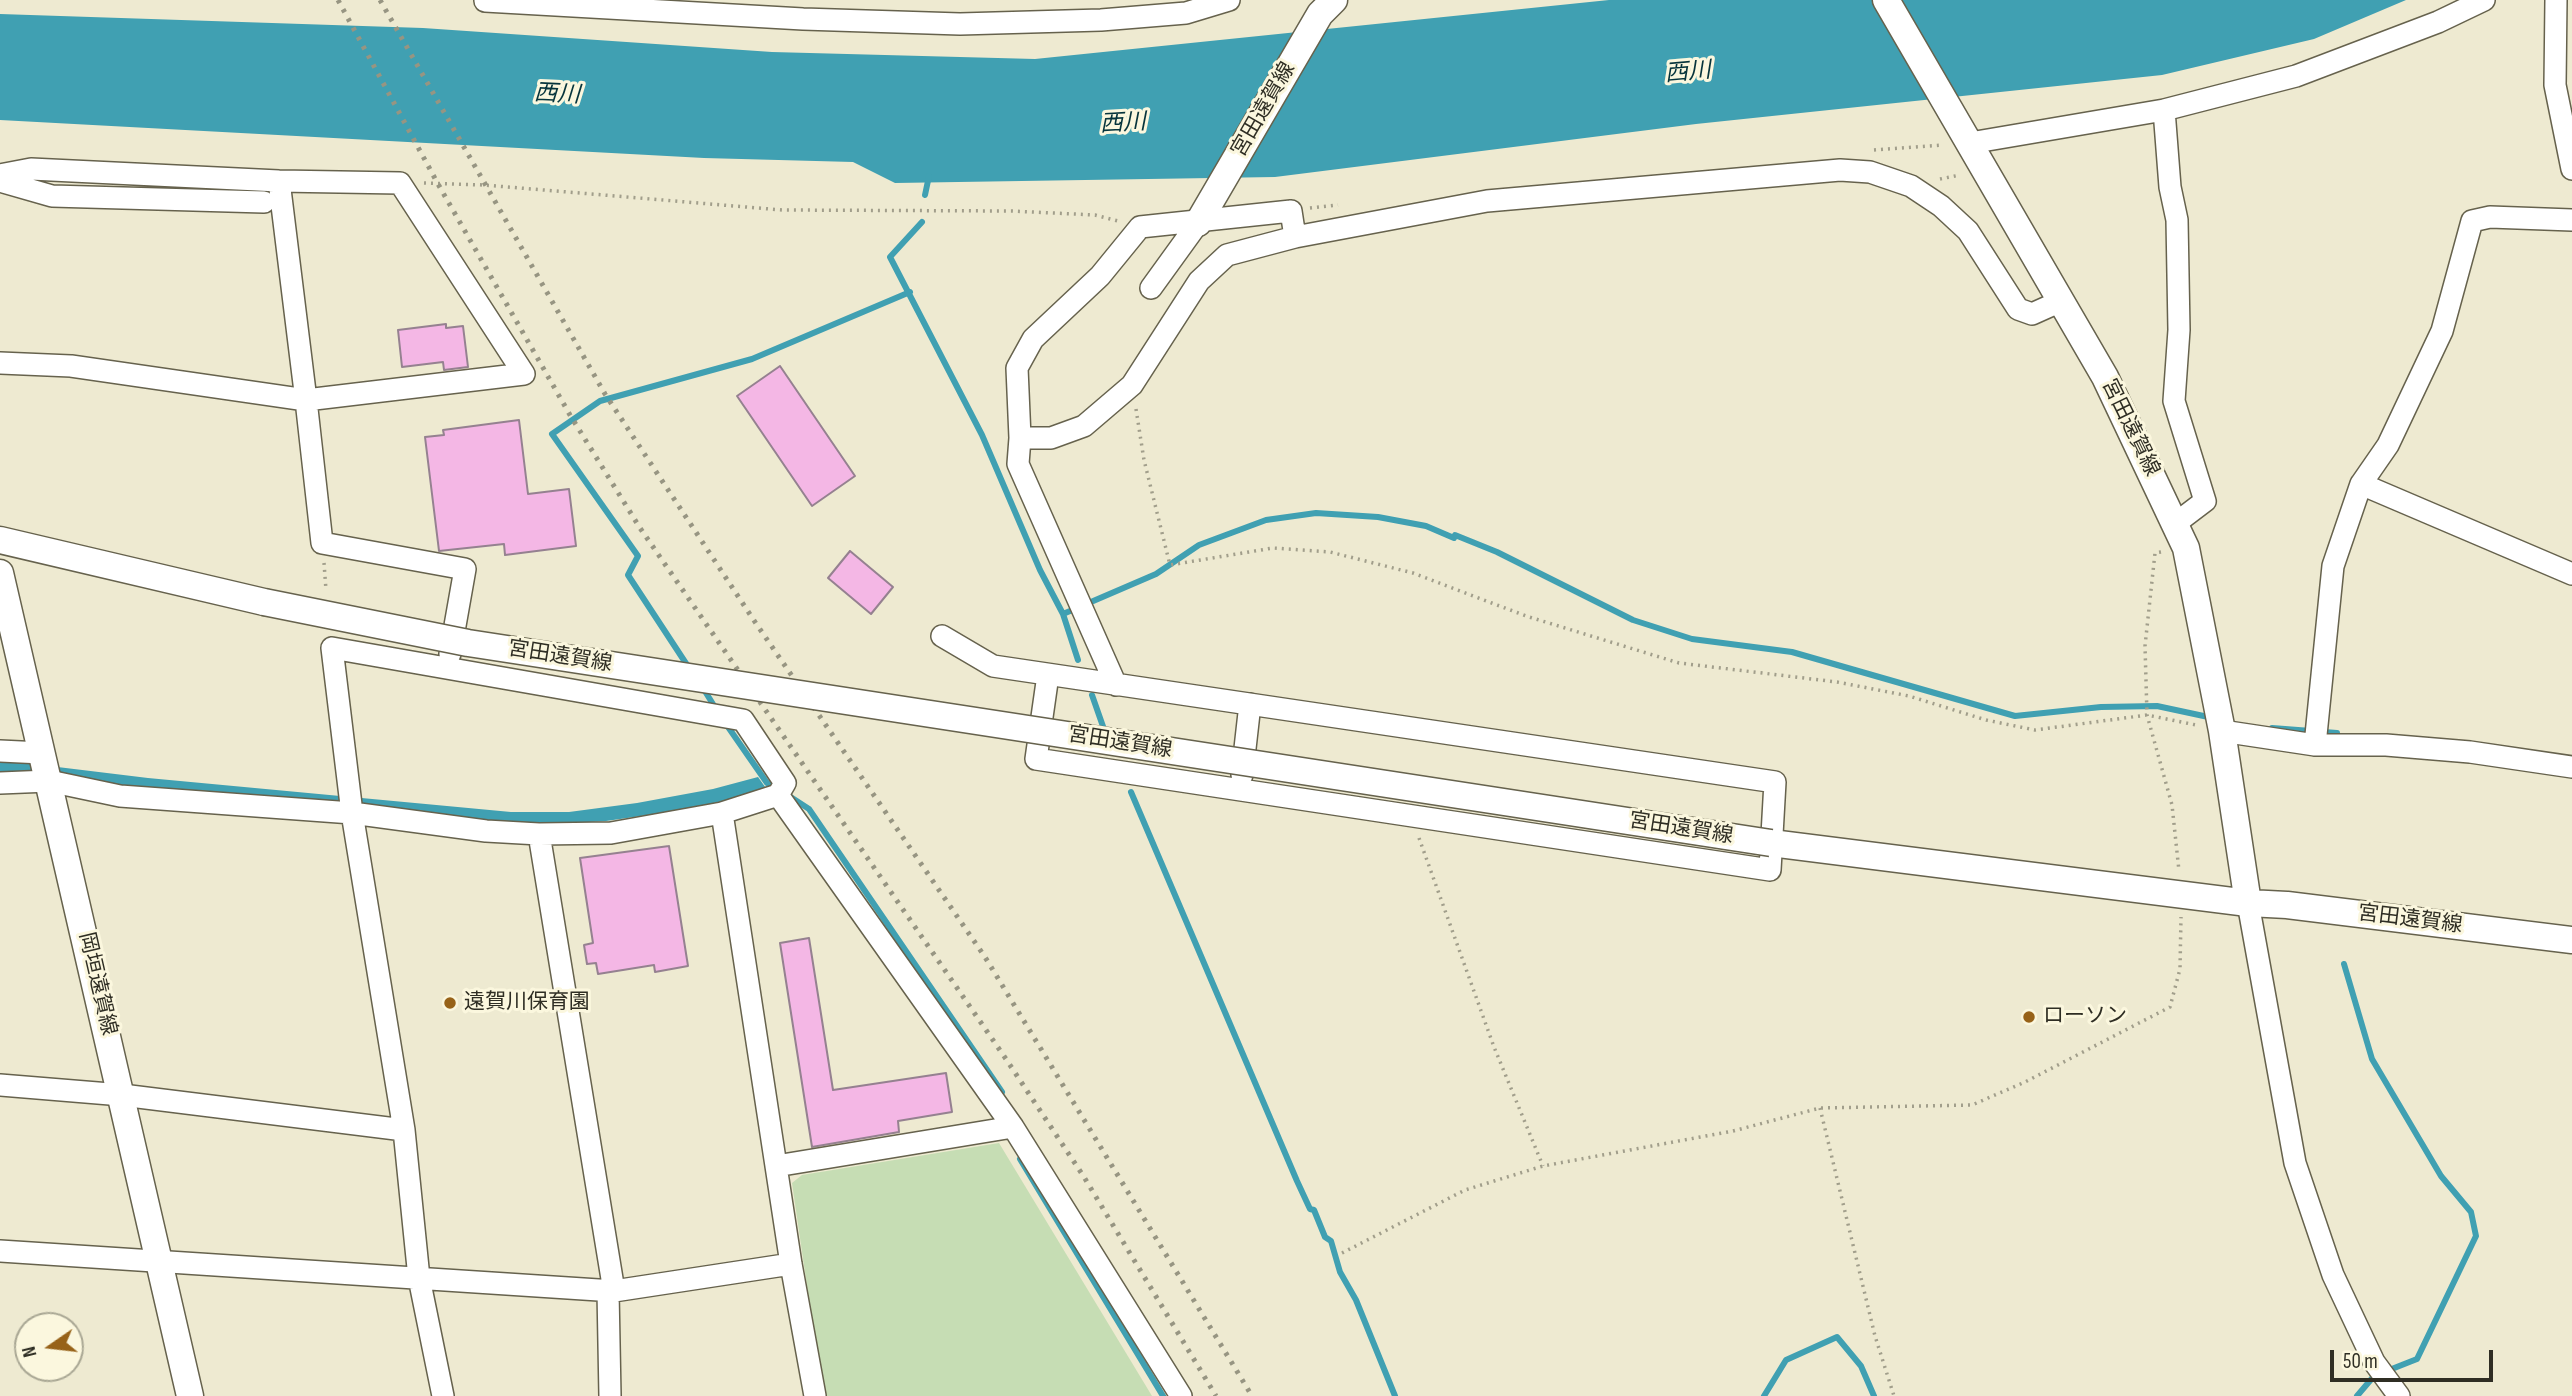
<!DOCTYPE html>
<html>
<head>
<meta charset="utf-8">
<style>
	body { margin:0 }
	#map { position:relative; width:2572px; height:1396px; overflow:hidden; background:#eeead1; font-family:"Sofia Sans Condensed",sans-serif }
	canvas { display:block }
	.north { position:absolute; left:14px; top:1312px; width:70px; height:70px; box-sizing:border-box; background:#fbf7de; border:2px solid #a9a794; border-radius:50%; rotate:256deg; font-size:19px; font-weight:700; line-height:28px; text-align:center; color:#2f2e24 }
	.north::after { content:''; display:block; margin:auto; width:24px; height:32px; background:#976218; clip-path:polygon(50% 0,100% 100%,50% 72%,0 100%) }
	.scale { position:absolute; left:2330px; top:1350px; width:163px; height:32px; box-sizing:border-box; border:4px solid #2f2e24; border-top:0; padding-left:9px; font-size:21px; line-height:24px; white-space:nowrap; color:#2f2e24; -webkit-text-stroke:5px #fbf7de; paint-order:stroke }
</style>
</head>
<body>
<div id="map">
<canvas width="2572" height="1396"></canvas>
<div class="north">N</div>
<div class="scale">50 m</div>
</div>
<script>
const g = document.querySelector('canvas').getContext('2d');
g.lineJoin = 'round';
function fill(path, color) { g.fillStyle = color; g.fill(path, 'evenodd'); }
const poly = rows => new Path2D(rows.map(r => 'M' + r).join(''));
function stroke(path, color, width, dash) { g.strokeStyle = color; g.lineWidth = width; g.lineCap = dash ? 'butt' : 'round'; g.setLineDash(dash || []); g.stroke(path); }
function drawText(font, color, halo, rows, align = 'center') {
  g.font = font + ' "Sofia Sans Condensed","Noto Sans JP",sans-serif'; g.lineWidth = 6; g.setLineDash([]); g.textBaseline = 'middle'; g.strokeStyle = halo; g.fillStyle = color; for (const [text, x, y, turn = 0] of rows) {
    g.save(); g.translate(x, y); g.rotate((+turn || 0) * Math.PI / 180); g.textAlign = isNaN(turn) ? turn : align; if (halo) g.strokeText(text, 0, 0); g.fillText(text, 0, 0); g.restore();
  }
}
const green = poly([
	[999,1143,1152,1396,823,1396,792,1183,802,1175]
]);
const water = poly([
	[1609,0,2406,0,2314,39,2162,75,1696,124,1275,177,895,183,853,162,704,158,0,120,0,14,423,28,772,52,1035,59],
	[0,760,148,778,511,812,569,812,637,803,713,789,758,777,768,791,683,810,606,821,554,824,484,823,0,778]
]);
const stream = poly([
	[925,195,929,176],
	[922,222,890,257,982,435,1040,570,1063,614,1078,660],
	[1063,614,1156,574,1199,545,1266,520,1316,513,1378,517,1426,526,1454,538,1455,535,1497,552,1633,620,1692,639,1792,652,2015,716,2101,707,2157,706,2213,718],
	[689,668,628,575,638,556,552,434,600,401,752,359,910,292],
	[703,688,716,709],
	[1092,695,1106,735],
	[726,724,767,783,777,789],
	[2272,728,2337,733],
	[1131,792,1297,1181,1310,1209,1314,1210,1325,1237,1331,1241,1340,1272,1356,1300,1395,1396],
	[789,796,809,809,1002,1092],
	[2344,964,2372,1059,2441,1176,2471,1212,2476,1236,2417,1359,2374,1376,2357,1396],
	[1020,1159,1163,1396],
	[1764,1396,1786,1360,1837,1337,1861,1366,1874,1396]
]);
const building = poly([
	[446,324,446,328,463,326,468,367,444,370,443,362,402,367,398,330,446,324],
	[780,366,855,476,812,506,737,396,780,366],
	[519,420,528,494,569,489,576,546,505,555,504,544,439,551,425,437,444,435,443,430,519,420],
	[850,551,893,587,871,614,828,578,850,551],
	[669,846,688,966,655,972,654,965,598,974,596,963,587,964,584,945,593,943,580,858,669,846],
	[809,938,833,1090,946,1073,952,1112,898,1121,899,1132,812,1147,780,943,809,938]
]);
const path = poly([
	[1874,150,1943,145],
	[1940,179,1960,175],
	[424,183,484,185,782,210,1011,211,1095,215,1118,221],
	[1310,208,1338,205],
	[1136,409,1144,460,1170,565,1273,548,1330,552,1413,573,1526,616,1679,663,1837,682,1909,696,1986,720,2035,730,2147,715,2196,725],
	[2161,552,2155,553,2145,646,2147,715,2172,805,2179,871],
	[324,563,326,590],
	[1419,838,1494,1047,1543,1166],
	[1820,1108,1875,1336,1894,1396],
	[1342,1253,1465,1190,1543,1166,1733,1131,1820,1108,1972,1105,2025,1082,2170,1007,2180,969,2181,917]
]);
const minor = poly([
	[2556,0,2555,85,2572,169],
	[485,1,803,19,960,24,1101,20,1186,13,1229,0],
	[2164,110,2170,187,2177,220,2179,330,2174,401,2205,501,2176,523],
	[1970,143,2164,110,2296,76,2438,22,2484,0],
	[0,175,31,169,279,181,400,183,524,374,306,400,279,181],
	[0,181,52,196,264,202],
	[1291,211,1295,237,1227,255,1199,281,1132,385,1084,426,1051,438,1020,438,1017,368,1033,339,1100,276,1140,227,1291,211],
	[1295,237,1487,201,1840,170,1870,172,1911,186,1941,206,1968,231,2018,309,2032,314,2061,301],
	[1151,288,1198,223],
	[0,363,71,366,306,400,322,543,465,569,450,654],
	[1020,438,1018,464,1116,685],
	[2361,484,2572,574],
	[942,636,993,666,1775,782,1770,870,1036,759,1048,675],
	[2222,731,2315,745,2386,745,2470,752,2572,767],
	[2315,745,2333,566,2361,484,2388,445,2442,331,2472,221,2490,217,2572,220],
	[0,751,42,753],
	[1242,775,1250,704],
	[0,783,49,781,120,796,352,813,486,831,539,834,611,833,722,813,778,795,1013,1127,1181,1396],
	[722,813,791,1264,815,1396],
	[539,834,614,1291],
	[2248,903,2295,1163,2333,1275,2374,1362,2399,1396],
	[0,1085,122,1095,404,1130],
	[776,1166,1013,1127],
	[0,1251,614,1291,791,1264],
	[608,1291,610,1396],
	[443,1396,419,1278,404,1130,352,813,332,648,743,720,785,783,778,795]
]);
const major = poly([
	[1886,0,2105,377,2186,548,2222,731,2248,903,2287,905,2572,940],
	[1198,223,1320,14,1334,0],
	[0,540,264,602],
	[0,573,190,1396],
	[1771,843,2248,903]
]);
const rail = poly([
	[338,0,438,184,570,415,640,528,1006,1059,1084,1177,1216,1396],
	[380,0,605,394,755,622,985,957,1252,1396]
]);
const majorBridge = poly([
	[264,602,468,643,1771,843]
]);
const markers = [
	[450,1003,7,"#976218"],
	[2029,1017,7,"#976218"]
];
const streetNames = [
	["宮田遠賀線",1264,110,-60],
	["宮田遠賀線",2130,428,64],
	["宮田遠賀線",560,657,9],
	["宮田遠賀線",1120,743,9],
	["宮田遠賀線",1681,829,9],
	["宮田遠賀線",2410,920,7],
	["岡垣遠賀線",97,984,77]
];
const poiNames = [
	["遠賀川保育園",464,1003],
	["ローソン",2043,1017]
];
const waterNames = [
	["西川",1688,73,-5],
	["西川",557,95,3],
	["西川",1123,124,-3]
];
fill(green, '#c6ddb4');
fill(water, '#40a0b2');
stroke(stream, '#40a0b2', 6);
fill(building, '#f4b7e5');
stroke(building, '#958190', 2);
stroke(minor, '#66624d', 24);
stroke(major, '#66624d', 29);
stroke(path, '#a19e8b', 3.5, [2, 5]);
stroke(minor, '#fff', 21);
stroke(major, '#fff', 26);
stroke(rail, '#979582', 5, [3.5, 7]);
stroke(majorBridge, '#66624d', 29, []);
stroke(majorBridge, '#fff', 26);
for (const [x, y, r, color] of markers) { const dot = new Path2D(); dot.arc(x, y, r, 0, 2 * Math.PI); g.fillStyle = color; g.fill(dot); stroke(dot, '#fbf7de', 2.5); }
drawText('21px', '#2f2e24', '#fbf7de', streetNames);
drawText('21px', '#2f2e24', '#fbf7de', poiNames, 'left');
drawText('italic 23px', '#06343c', '#fbf7de', waterNames);
</script>
</body>
</html>
